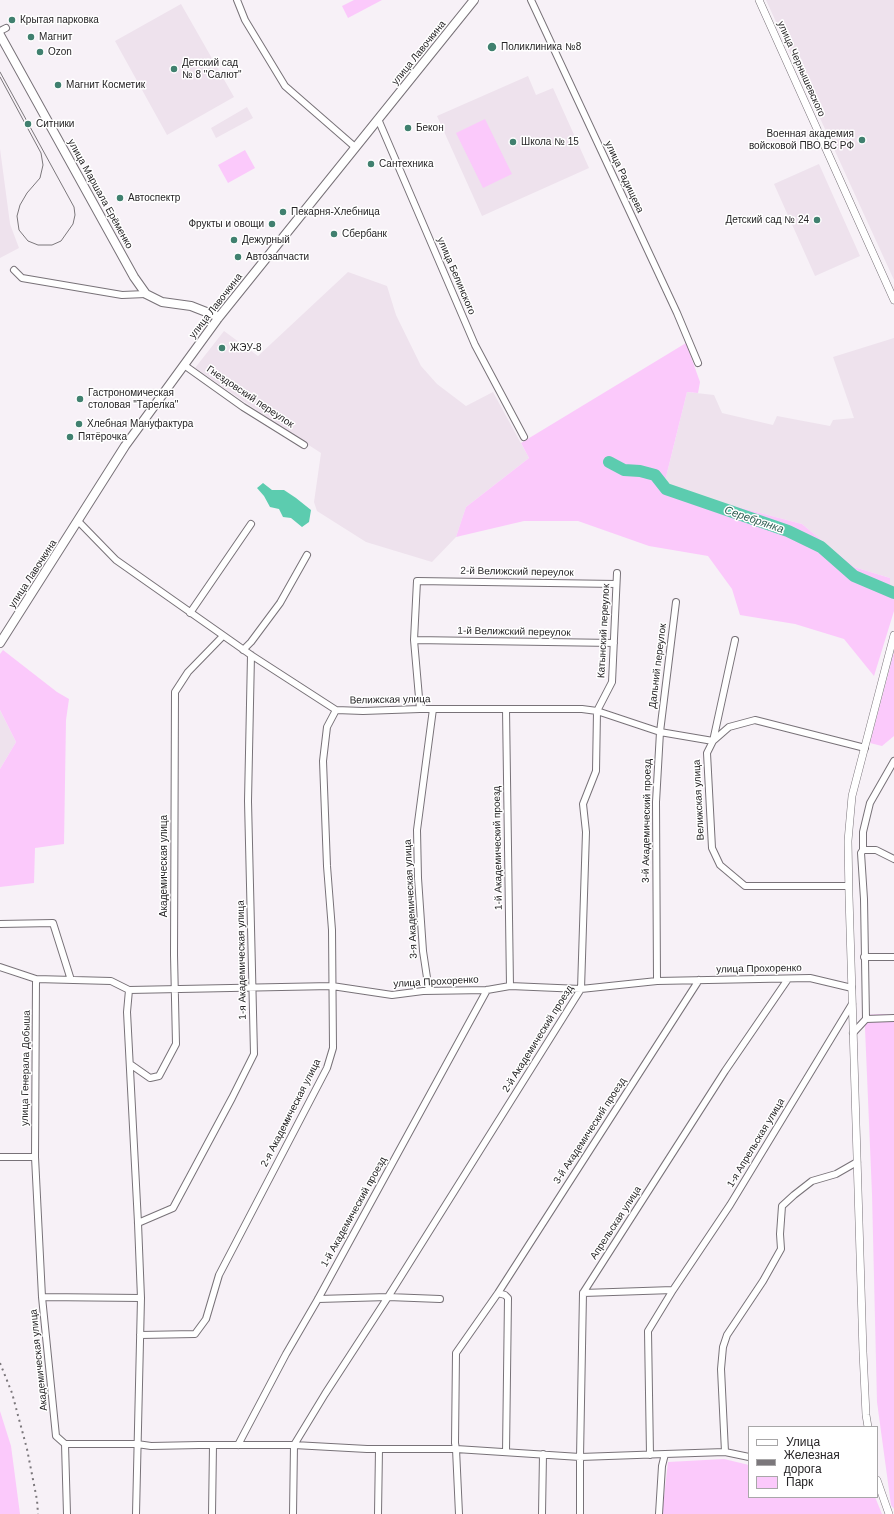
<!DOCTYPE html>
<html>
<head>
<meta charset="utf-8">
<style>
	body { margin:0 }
	#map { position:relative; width:894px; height:1514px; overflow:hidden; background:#f7f1f7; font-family:Arial,sans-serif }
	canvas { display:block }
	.legend { position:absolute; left:748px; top:1426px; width:130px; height:72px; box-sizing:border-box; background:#fff; border:1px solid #a8a7a8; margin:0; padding:5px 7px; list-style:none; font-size:12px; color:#262426 }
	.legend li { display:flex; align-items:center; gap:8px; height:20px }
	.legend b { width:20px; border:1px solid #a8a7a8 }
</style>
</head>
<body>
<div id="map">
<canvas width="894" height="1514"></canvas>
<ul class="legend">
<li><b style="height:5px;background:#fff"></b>Улица</li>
<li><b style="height:5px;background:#7b777b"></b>Железная дорога</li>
<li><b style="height:11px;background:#fbc9fb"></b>Парк</li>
</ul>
</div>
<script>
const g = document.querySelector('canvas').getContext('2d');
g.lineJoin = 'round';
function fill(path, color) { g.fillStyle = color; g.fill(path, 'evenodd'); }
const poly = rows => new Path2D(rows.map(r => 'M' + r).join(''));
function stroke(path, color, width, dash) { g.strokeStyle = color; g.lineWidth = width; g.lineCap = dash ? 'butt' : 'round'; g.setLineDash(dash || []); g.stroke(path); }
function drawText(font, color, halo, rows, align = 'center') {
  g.font = font + ' Arial,sans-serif'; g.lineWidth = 3; g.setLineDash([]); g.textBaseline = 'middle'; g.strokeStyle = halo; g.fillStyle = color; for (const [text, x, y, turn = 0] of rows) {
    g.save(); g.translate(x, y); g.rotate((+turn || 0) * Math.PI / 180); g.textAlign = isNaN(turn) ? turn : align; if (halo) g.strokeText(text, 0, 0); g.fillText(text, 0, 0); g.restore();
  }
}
const built = poly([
	[766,0,894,0,894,281,894,280],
	[181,4,234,97,167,135,115,41],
	[528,76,536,95,553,88,589,168,482,216,437,116],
	[247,107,253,118,216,138,211,128],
	[0,149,10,224,19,248,0,258],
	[819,164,860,256,815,276,774,184],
	[348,272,387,286,396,315,421,366,437,384,466,406,493,392,529,458,466,507,456,537,432,562,366,542,317,511,314,502,321,453,290,433,195,368,224,331,258,356],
	[894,338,894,588,890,587,890,578,854,567,802,524,677,491,665,481,687,392,714,395,722,413,773,425,777,416,830,426,833,420,854,418,833,357],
	[0,710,16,742,0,769]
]);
const green = poly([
	[354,0,382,0,348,18,342,6],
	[485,119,512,174,483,188,456,133],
	[245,150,255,168,228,183,218,165],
	[686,343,700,382,698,393,687,392,665,481,677,491,802,524,854,567,890,578,890,587,894,588,894,611,874,676,844,639,795,624,740,615,732,589,708,556,649,546,578,521,524,521,456,537,466,507,529,458,521,443],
	[3,650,57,692,69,699,66,720,64,844,35,848,34,883,0,887,0,769,16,742,0,710,0,654],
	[894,652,894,736,882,746,870,743],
	[882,1014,894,1015,894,1509,891,1505,877,1402,872,1194,865,1028,862,1015],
	[0,1411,11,1446,20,1514,0,1514],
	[724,1459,749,1465,749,1497,875,1497,882,1514,662,1514,668,1462]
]);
const water = poly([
	[263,483,272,490,284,490,296,498,311,510,309,522,302,527,291,518,283,517,279,509,270,507,264,496,257,488]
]);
const river = poly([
	[609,462,624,470,640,471,655,475,666,489,788,531,821,547,854,576,894,593]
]);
const minor = poly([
	[237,0,245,20,285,86,355,147],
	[531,0,677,313,698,363],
	[0,31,6,28],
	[378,119,475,345,524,437],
	[14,270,22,278,122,295,146,294],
	[184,365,243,407,304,445],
	[78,521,116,560,251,655,336,710,363,711,420,709,582,709,597,711,660,732,713,741,729,727,755,720,865,748],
	[190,613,251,524],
	[414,640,614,643],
	[735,640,713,741,707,753,712,848,720,865,745,886,848,886],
	[243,650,251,642,280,603,307,555],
	[420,709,414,640,417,581,616,584],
	[506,709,510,986],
	[863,850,863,832,870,803,894,761],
	[0,924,53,923,71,980],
	[864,957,894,957],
	[0,967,36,979,111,981,129,990,332,986,392,995,423,991,487,990,510,986,581,989,657,981,810,978,852,988],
	[36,979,35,1157,42,1297],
	[657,981,656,802,660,732,676,602],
	[129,990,127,1012,138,1223,141,1298],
	[429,991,423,951,418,878,417,830,433,709],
	[866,1019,864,899,861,853,863,850,876,850,894,859],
	[853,1033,866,1019,894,1018],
	[130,1064,150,1078,159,1076,176,1044,174,955,175,692,188,672,223,636],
	[0,1157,35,1157],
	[138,1223,173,1208,232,1098,254,1054,248,801,251,655],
	[498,1293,505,1295,508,1298,506,1452],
	[583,1293,673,1290,730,1205,852,1004],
	[318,1299,388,1297,440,1299],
	[140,1335,195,1334,206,1319,219,1275,327,1068,333,1048,332,930,327,866,323,761,327,727,336,710],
	[65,1444,56,1436,42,1297,141,1298,136,1514],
	[238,1445,286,1354,318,1299,487,990],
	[725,1452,721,1369,723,1347,727,1335,763,1281,781,1249,780,1234,782,1206,794,1195,812,1181,836,1174,857,1162],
	[650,1455,648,1331,673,1290],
	[67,1514,65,1444,137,1444,151,1446,199,1445,294,1445,367,1449,456,1449,580,1457,665,1454],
	[212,1514,213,1445],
	[293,1514,294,1445,325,1394,388,1297,581,989,586,832,583,804,596,771,597,711,612,682,617,573],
	[378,1514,379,1449],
	[459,1514,456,1449,455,1443,456,1353,498,1293,699,980],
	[542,1514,543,1454],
	[580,1514,580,1457,583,1293,725,1071,788,979],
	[659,1514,662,1466,665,1454,725,1452,749,1457]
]);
const tertiary = poly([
	[759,0,894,300],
	[868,1427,866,1415,863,1352,849,896,848,841,852,796,894,635],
	[877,1480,889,1514]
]);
const secondary = poly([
	[0,35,134,277,146,294,162,302,191,306,219,317],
	[0,643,125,446,219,317,474,0]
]);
const tram = poly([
	[0,72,74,207,75,215,73,224,61,241,52,245,38,245,28,241,19,230,17,216,20,205,27,193,40,178,43,165,41,153,0,77]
]);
const rail = poly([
	[0,1363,12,1393,27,1449,37,1500,38,1514]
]);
const markers = [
	[12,20,4,"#40806f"],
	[31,37,4,"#40806f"],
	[492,47,5,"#40806f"],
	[40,52,4,"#40806f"],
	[174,69,4,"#40806f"],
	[58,85,4,"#40806f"],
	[28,124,4,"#40806f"],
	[408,128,4,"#40806f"],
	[862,140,4,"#40806f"],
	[513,142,4,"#40806f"],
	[371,164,4,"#40806f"],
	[120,198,4,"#40806f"],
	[283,212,4,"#40806f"],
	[817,220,4,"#40806f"],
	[272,224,4,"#40806f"],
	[334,234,4,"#40806f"],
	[234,240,4,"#40806f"],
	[238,257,4,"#40806f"],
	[222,348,4,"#40806f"],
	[80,399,4,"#40806f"],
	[79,424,4,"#40806f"],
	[70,437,4,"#40806f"]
];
const poiNames = [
	["Крытая парковка",20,20],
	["Магнит",39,37],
	["Поликлиника №8",501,47],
	["Ozon",48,52],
	["Детский сад",182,63],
	["№ 8 \"Салют\"",182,75],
	["Магнит Косметик",66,85],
	["Ситники",36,124],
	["Бекон",416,128],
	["Военная академия",854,134,"right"],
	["войсковой ПВО ВС РФ",854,146,"right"],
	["Школа № 15",521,142],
	["Сантехника",379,164],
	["Автоспектр",128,198],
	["Пекарня-Хлебница",291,212],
	["Детский сад № 24",809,220,"right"],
	["Фрукты и овощи",264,224,"right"],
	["Сбербанк",342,234],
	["Дежурный",242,240],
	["Автозапчасти",246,257],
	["ЖЭУ-8",230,348],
	["Гастрономическая",88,393],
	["столовая \"Тарелка\"",88,405],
	["Хлебная Мануфактура",87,424],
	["Пятёрочка",78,437]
];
const streetNames = [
	["улица Лавочкина",419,53,-51],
	["улица Чернышевского",801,69,66],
	["улица Радищева",624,177,65],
	["улица Маршала Ерёменко",100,194,61],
	["улица Белинского",456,276,67],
	["улица Лавочкина",216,306,-52],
	["Гнездовский переулок",250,397,34],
	["2-й Велижский переулок",517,572,1],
	["улица Лавочкина",33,574,-57],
	["Катынский переулок",604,631,-87],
	["1-й Велижский переулок",514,632,1],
	["Дальний переулок",658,666,-83],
	["Велижская улица",390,700,-1],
	["Велижская улица",699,800,-93],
	["3-й Академический проезд",647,821,-89],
	["1-й Академический проезд",498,848,-91],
	["Академическая улица",164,866,-90],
	["3-я Академическая улица",411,899,-93],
	["1-я Академическая улица",242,960,-91],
	["улица Прохоренко",759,969,-1],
	["улица Прохоренко",436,982,-3],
	["2-й Академический проезд",538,1039,-58],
	["улица Генерала Добыша",26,1068,-89],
	["2-я Академическая улица",291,1113,-63],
	["3-й Академический проезд",590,1131,-57],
	["1-я Апрельская улица",756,1143,-59],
	["1-й Академический проезд",354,1212,-61],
	["Апрельская улица",616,1223,-57],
	["Академическая улица",39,1360,-96]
];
const waterNames = [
	["Серебрянка",754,520,19]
];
fill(built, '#eee2ed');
fill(green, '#fbc9fb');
fill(water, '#5cccaf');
stroke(river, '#5cccaf', 12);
stroke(minor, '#787278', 8);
stroke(tertiary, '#787278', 8);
stroke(secondary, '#787278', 10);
stroke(minor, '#fff', 6);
stroke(tertiary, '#fff', 7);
stroke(secondary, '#fff', 8);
stroke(tram, '#7b777b', 1);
stroke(rail, '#7b777b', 2, [2, 4]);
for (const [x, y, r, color] of markers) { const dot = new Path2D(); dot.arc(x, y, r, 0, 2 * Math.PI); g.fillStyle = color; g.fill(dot); stroke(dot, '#fff', 1.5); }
drawText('10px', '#262426', '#fff', poiNames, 'left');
drawText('10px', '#262426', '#fff', streetNames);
drawText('italic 11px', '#2d5c50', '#fff', waterNames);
</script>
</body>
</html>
